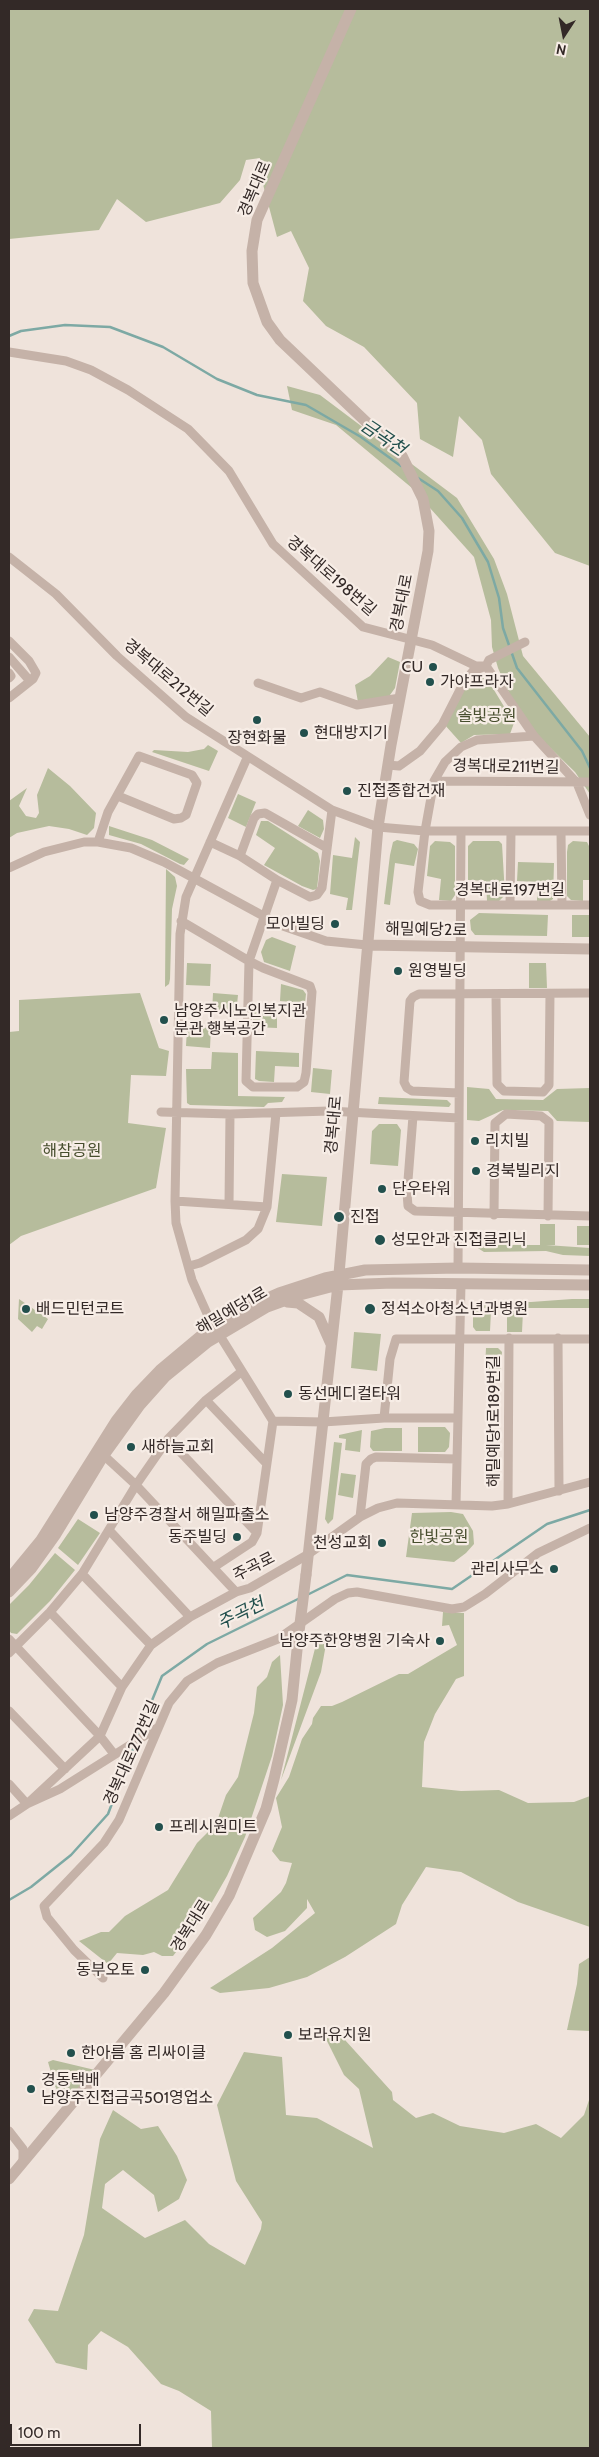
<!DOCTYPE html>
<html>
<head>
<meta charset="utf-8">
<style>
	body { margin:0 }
	#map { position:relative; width:599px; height:2457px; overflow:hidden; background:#efe3db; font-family:Cabin,sans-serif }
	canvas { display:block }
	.frame { position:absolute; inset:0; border:10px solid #332927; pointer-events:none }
	.north { position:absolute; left:539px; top:10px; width:50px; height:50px; -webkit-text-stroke:4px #f7ede6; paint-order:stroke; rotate:191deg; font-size:14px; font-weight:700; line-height:20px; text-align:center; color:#332927 }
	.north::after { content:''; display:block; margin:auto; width:18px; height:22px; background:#332927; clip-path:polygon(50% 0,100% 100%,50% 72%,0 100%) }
	.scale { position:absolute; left:10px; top:2424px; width:131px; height:22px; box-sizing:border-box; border:2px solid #332927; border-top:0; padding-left:6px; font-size:15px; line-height:18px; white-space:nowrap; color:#332927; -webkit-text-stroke:4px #f7ede6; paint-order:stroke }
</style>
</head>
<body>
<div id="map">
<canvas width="599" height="2457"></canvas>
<div class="frame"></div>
<div class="north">N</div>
<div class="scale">100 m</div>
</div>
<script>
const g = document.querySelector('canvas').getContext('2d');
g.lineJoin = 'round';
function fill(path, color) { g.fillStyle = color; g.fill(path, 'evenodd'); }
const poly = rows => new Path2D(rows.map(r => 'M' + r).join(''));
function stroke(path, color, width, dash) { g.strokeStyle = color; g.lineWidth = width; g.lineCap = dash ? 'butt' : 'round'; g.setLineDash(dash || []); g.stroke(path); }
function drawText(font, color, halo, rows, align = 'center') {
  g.font = font + ' Cabin,"Noto Sans KR",sans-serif'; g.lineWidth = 4.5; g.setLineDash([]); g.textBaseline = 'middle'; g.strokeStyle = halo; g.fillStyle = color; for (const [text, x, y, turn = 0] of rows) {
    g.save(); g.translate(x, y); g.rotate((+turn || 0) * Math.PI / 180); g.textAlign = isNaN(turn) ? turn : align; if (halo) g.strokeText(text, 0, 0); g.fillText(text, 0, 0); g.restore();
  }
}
const green = poly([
	[9,9,590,9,590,566,555,553,491,474,482,440,459,416,453,457,420,439,417,403,364,347,326,326,303,301,309,268,291,231,277,237,260,173,260,158,246,160,240,180,220,203,146,222,117,199,99,230,9,239],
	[287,386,320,395,457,498,494,559,507,594,523,656,590,737,590,794,575,772,537,735,510,695,498,668,492,647,491,620,474,557,412,488,336,425,292,410],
	[388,657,400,662,395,688,390,695,391,702,359,708,355,685,370,676],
	[474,675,482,676,494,690,514,723,510,734,474,735,461,743,444,724,463,686],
	[208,745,218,751,209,771,152,752,154,750,188,752,204,749],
	[48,768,70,786,96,813,94,828,87,835,69,829,49,826,17,833,9,838,9,801,27,788,19,806,26,816,36,818,39,813,37,795],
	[238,794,256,802,246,827,228,818],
	[308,810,323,820,324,829,320,838,298,826],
	[261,821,268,821,318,853,320,861,317,889,313,890,302,886,264,865,275,848,256,835],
	[109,826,152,840,189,859,184,865,180,864,141,844,109,835],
	[355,837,360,842,352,910,346,910,348,898,330,894,333,855,352,858],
	[397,840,414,844,418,849,414,866,395,863,390,905,384,904,390,855,393,842],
	[435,841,450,842,455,846,455,895,451,901,439,900,441,879,427,876,430,846],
	[473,841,499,841,502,844,505,895,499,901,487,901,486,881,468,880,468,846],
	[573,841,587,842,590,848,590,880,583,880,583,901,571,900,567,896,567,852,568,845],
	[518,862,554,863,553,899,550,901,537,902,537,882,517,881],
	[166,869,175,877,177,886,172,909,170,979,169,984,165,987],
	[479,913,548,915,547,936,475,935,471,930,470,920],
	[572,915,590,915,590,937,572,937],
	[272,937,296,946,290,971,264,962,261,952,266,940],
	[187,963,211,964,210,986,186,985],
	[529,963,546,963,547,988,529,988],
	[281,984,303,990,306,994,305,1003,280,1001],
	[140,993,159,1048,169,1051,166,1076,131,1075,128,1123,166,1128,156,1188,21,1236,9,1245,9,1032,19,1031,19,1000],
	[213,993,238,995,236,1014,212,1013],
	[253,1012,277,1013,277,1028,253,1027],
	[187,1027,211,1028,210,1048,186,1046],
	[256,1051,299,1053,299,1067,275,1066,274,1082,259,1081,255,1079],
	[212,1052,238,1053,238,1096,285,1097,282,1102,268,1103,264,1107,190,1105,187,1103,186,1069,211,1069],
	[313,1068,332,1070,330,1094,311,1092],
	[467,1087,489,1089,496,1099,543,1100,557,1089,590,1088,590,1122,557,1121,548,1111,503,1110,479,1121,467,1120],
	[379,1097,447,1100,451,1104,449,1107,378,1104],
	[379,1124,397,1124,401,1130,398,1166,370,1164,372,1131],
	[282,1174,327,1177,322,1226,276,1222],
	[540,1224,555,1224,555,1245,546,1245,590,1248,590,1256,563,1255,546,1251,484,1252,473,1245,540,1245],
	[577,1226,590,1226,590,1245,577,1245],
	[19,1299,48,1319,42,1329,37,1326,32,1332,18,1319],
	[572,1299,590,1299,590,1308,476,1308,476,1303,479,1301,531,1302],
	[473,1310,491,1311,490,1331,476,1331,473,1327],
	[507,1311,523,1311,522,1332,507,1332],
	[354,1332,381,1334,377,1371,351,1368],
	[486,1348,498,1348,502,1352,501,1369,485,1369],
	[418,1427,445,1427,450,1433,449,1447,445,1452,418,1452],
	[385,1428,402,1428,402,1451,373,1451,370,1447,371,1431],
	[362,1430,360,1452,345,1450,346,1439,339,1438,339,1435],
	[334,1442,342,1443,333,1519,328,1524,325,1519],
	[341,1473,356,1475,353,1498,338,1495],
	[451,1512,463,1514,473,1531,474,1544,466,1553,454,1562,406,1557,412,1513],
	[78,1519,100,1533,78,1565,58,1548],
	[55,1553,75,1570,50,1601,17,1634,11,1633,9,1630,9,1605,29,1585],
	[443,1612,464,1613,464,1676,456,1679,435,1714,424,1742,422,1787,461,1791,499,1790,528,1803,574,1802,590,1796,590,1927,518,1902,461,1872,426,1867,402,1905,396,1924,345,1957,307,1977,269,1988,220,1993,210,1988,272,1948,315,1913,307,1899,307,1908,285,1931,267,1937,255,1930,253,1918,281,1892,286,1883,292,1863,280,1861,272,1851,282,1827,276,1798,289,1777,302,1739,312,1724,313,1718,321,1706,332,1706,342,1702,399,1674,408,1674,457,1645,449,1625,442,1626],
	[319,1633,326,1644,321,1672,281,1780],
	[280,1655,283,1705,272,1756,245,1837,227,1876,204,1916,173,1956,162,1956,154,1952,143,1955,117,1953,108,1964,79,1941,101,1932,109,1932,125,1916,168,1890,197,1843,216,1824,226,1795,238,1777,254,1713,257,1687,267,1677,272,1662],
	[590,1957,590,2031,567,2030,577,1984,579,1964],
	[336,2030,392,2092,393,2100,416,2118,433,2113,460,2126,504,2133,536,2124,561,2138,584,2115,590,2097,590,2448,212,2448,211,2411,179,2391,161,2384,128,2347,101,2331,88,2345,87,2370,56,2363,28,2320,34,2309,58,2311,84,2235,100,2139,113,2110,141,2129,158,2126,177,2156,187,2180,179,2199,158,2212,154,2195,123,2170,105,2184,102,2208,145,2238,185,2220,209,2244,245,2265,261,2229,262,2222,236,2181,217,2105,244,2052,282,2057,286,2115,317,2118,373,2148,359,2089,344,2075,322,2031],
	[53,2060,95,2070,65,2105,55,2086,48,2062]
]);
const stream = poly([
	[9,336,21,331,65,325,110,327,163,347,217,379,257,395,306,405,361,437,401,466],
	[418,478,438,491,462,518,488,562,499,598,503,628,517,668,582,751,590,768],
	[307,1595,347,1575,452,1589,547,1524,590,1510],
	[137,1737,162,1676,207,1644,300,1598],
	[9,1900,31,1887,71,1855,108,1814,134,1746]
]);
const minor = poly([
	[9,352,66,361,91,370,128,390,188,429,229,471,273,544,363,627,432,645,476,666,486,666,534,736,577,783,590,815],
	[9,557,56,594,117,656,186,717,332,810,378,827,425,831,590,831],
	[9,641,29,661,36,673,33,679,9,698],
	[9,657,30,681],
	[9,673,11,676,9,678],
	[258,683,301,698,320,692,357,705,400,698],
	[534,736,477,740,461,747,445,762,434,781,425,831,418,892,420,901,430,905,590,905],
	[388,765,399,766,420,751,442,725,464,682,473,671,486,666,489,660,525,642],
	[434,781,590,782],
	[561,833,562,905],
	[98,842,108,812,139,756,192,775,197,783,186,815,181,818,174,819,118,796],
	[210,842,240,856,277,880],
	[240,856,254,818,258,814,265,813,327,848],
	[9,868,44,852,84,842,98,842,131,848,164,862,280,925,326,941,367,945],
	[510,904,511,832],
	[181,921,249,961,263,968,310,986,312,992,306,1073,304,1082,297,1087,253,1087,246,1081,249,961,277,880,310,897,317,895,322,888,332,810],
	[496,994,497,1084,504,1091,543,1092,549,1085,550,994],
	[459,1093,412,1091,407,1088,404,1082,410,1001,413,997,419,994,590,993],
	[161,1112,230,1114,329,1111,459,1118],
	[413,1116,407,1193,408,1206,415,1211,590,1216],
	[175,1201,267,1207],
	[229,1204,230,1114],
	[494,1215,495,1123,506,1114,541,1116,549,1122,548,1216],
	[189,1266,200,1263,246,1240,258,1229,267,1207,276,1113],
	[458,1268,461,833],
	[558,1338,559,1491],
	[206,1400,266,1463],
	[384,1418,390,1359,396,1339,590,1339],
	[273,1421,323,1422,384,1418,457,1418],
	[168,1439,257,1533],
	[99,1451,136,1485,236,1592],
	[508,1504,509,1338],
	[456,1505,461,1284],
	[360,1517,366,1464,371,1459,376,1457,456,1459],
	[109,1530,190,1617],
	[214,1567,252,1542,257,1533,273,1421,209,1318,192,1280,176,1223,175,1201,180,934,186,897,247,758],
	[82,1574,151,1645],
	[50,1612,122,1687],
	[9,1639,100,1736,114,1754],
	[9,1653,50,1612,82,1574,136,1485,168,1439,206,1400,241,1372],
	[9,1711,65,1769],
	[9,1784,27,1804,60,1789,157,1728],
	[9,1816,27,1804,100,1736,122,1687,151,1645,190,1617,236,1592,250,1588,307,1555,360,1517,378,1508,397,1503,492,1506,508,1504,590,1482],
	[103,1978,74,1950,47,1917,44,1906,104,1843,119,1820,169,1703,187,1681,217,1663,278,1639,335,1599,348,1593,357,1592,452,1609,464,1607,485,1594,538,1553,590,1528],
	[9,2131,23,2149,23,2162]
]);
const tertiary = poly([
	[367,945,590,949],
	[287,1302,298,1303,319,1317,331,1344],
	[306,1575,338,1285,378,827,391,745,428,551,429,531,423,499,402,456,280,340,267,322,253,283,252,251,257,220,351,9],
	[9,1579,41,1540,116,1421,137,1394,160,1370,203,1334,245,1308,279,1293,325,1278,365,1270,458,1268,590,1270],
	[9,1592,31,1569,56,1534,104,1455,140,1405,165,1377,208,1342,267,1307,300,1295,338,1285,393,1283,590,1285],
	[9,2179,164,1993,206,1935,229,1896,266,1809,274,1779,292,1700,298,1640]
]);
const tertiaryBridge = poly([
	[298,1640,306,1575]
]);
const markers = [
	[433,667,5,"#22504d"],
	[430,682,5,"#22504d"],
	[257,720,5,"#22504d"],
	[304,733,5,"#22504d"],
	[347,791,5,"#22504d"],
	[335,924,5,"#22504d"],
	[398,971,5,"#22504d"],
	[164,1020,5,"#22504d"],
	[475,1141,5,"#22504d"],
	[476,1171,5,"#22504d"],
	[382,1189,5,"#22504d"],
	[339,1217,6,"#22504d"],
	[380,1240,6,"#22504d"],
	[26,1309,5,"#22504d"],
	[370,1309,6,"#22504d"],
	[288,1394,5,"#22504d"],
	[131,1447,5,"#22504d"],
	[94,1515,5,"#22504d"],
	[237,1537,5,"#22504d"],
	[382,1543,5,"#22504d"],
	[554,1569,5,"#22504d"],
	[440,1641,5,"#22504d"],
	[159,1827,5,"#22504d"],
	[145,1970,5,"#22504d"],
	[288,2035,5,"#22504d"],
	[71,2053,5,"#22504d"],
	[31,2089,5,"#22504d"]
];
const streetNames = [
	["경복대로",255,189,-67],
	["경복대로198번길",331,576,41],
	["경복대로",402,603,-79],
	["경복대로212번길",168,678,40],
	["경복대로211번길",506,767,1],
	["경복대로197번길",510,890],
	["해밀예당2로",426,930,1],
	["경복대로",334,1125,-85],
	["해밀예당1로",232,1311,-30],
	["해밀예당1로189번길",494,1421,-90],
	["주곡로",254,1567,-27],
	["경복대로272번길",132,1753,-66],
	["경복대로",191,1926,-58]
];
const poiNames = [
	["CU",423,667,"right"],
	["가야프라자",440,682],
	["현대방지기",314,733],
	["장현화물",257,738,"center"],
	["진접종합건재",357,791],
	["모아빌딩",325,924,"right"],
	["원영빌딩",408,971],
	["남양주시노인복지관",174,1011],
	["분관 행복공간",174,1029],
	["리치빌",485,1141],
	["경북빌리지",486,1171],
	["단우타워",392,1189],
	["진접",350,1217],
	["성모안과 진접클리닉",391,1240],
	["배드민턴코트",36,1309],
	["정석소아청소년과병원",381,1309],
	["동선메디컬타워",298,1394],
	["새하늘교회",141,1447],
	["남양주경찰서 해밀파출소",104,1515],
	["동주빌딩",227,1537,"right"],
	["천성교회",372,1543,"right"],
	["관리사무소",544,1569,"right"],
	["남양주한양병원 기숙사",430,1641,"right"],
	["프레시원미트",169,1827],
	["동부오토",135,1970,"right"],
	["보라유치원",298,2035],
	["한아름 홈 리싸이클",81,2053],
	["경동택배",41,2080],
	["남양주진접금곡501영업소",41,2098]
];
const parkNames = [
	["솔빛공원",487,716],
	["해참공원",72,1151],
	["한빛공원",439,1537]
];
const waterNames = [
	["금곡천",383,438,34],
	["주곡천",241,1614,-26]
];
fill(green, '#b6bc9c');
stroke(stream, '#7da9a4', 2.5);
stroke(minor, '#c5b2a8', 9);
stroke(tertiary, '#c5b2a8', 11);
stroke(tertiaryBridge, '#c5b2a8', 11);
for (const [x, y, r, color] of markers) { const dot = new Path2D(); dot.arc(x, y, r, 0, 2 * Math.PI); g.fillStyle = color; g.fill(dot); stroke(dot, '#f7ede6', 2); }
drawText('16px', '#332927', '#f7ede6', streetNames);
drawText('16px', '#332927', '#f7ede6', poiNames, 'left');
drawText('16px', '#474e2e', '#f7ede6', parkNames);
drawText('italic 18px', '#22504d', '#f7ede6', waterNames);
</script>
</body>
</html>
